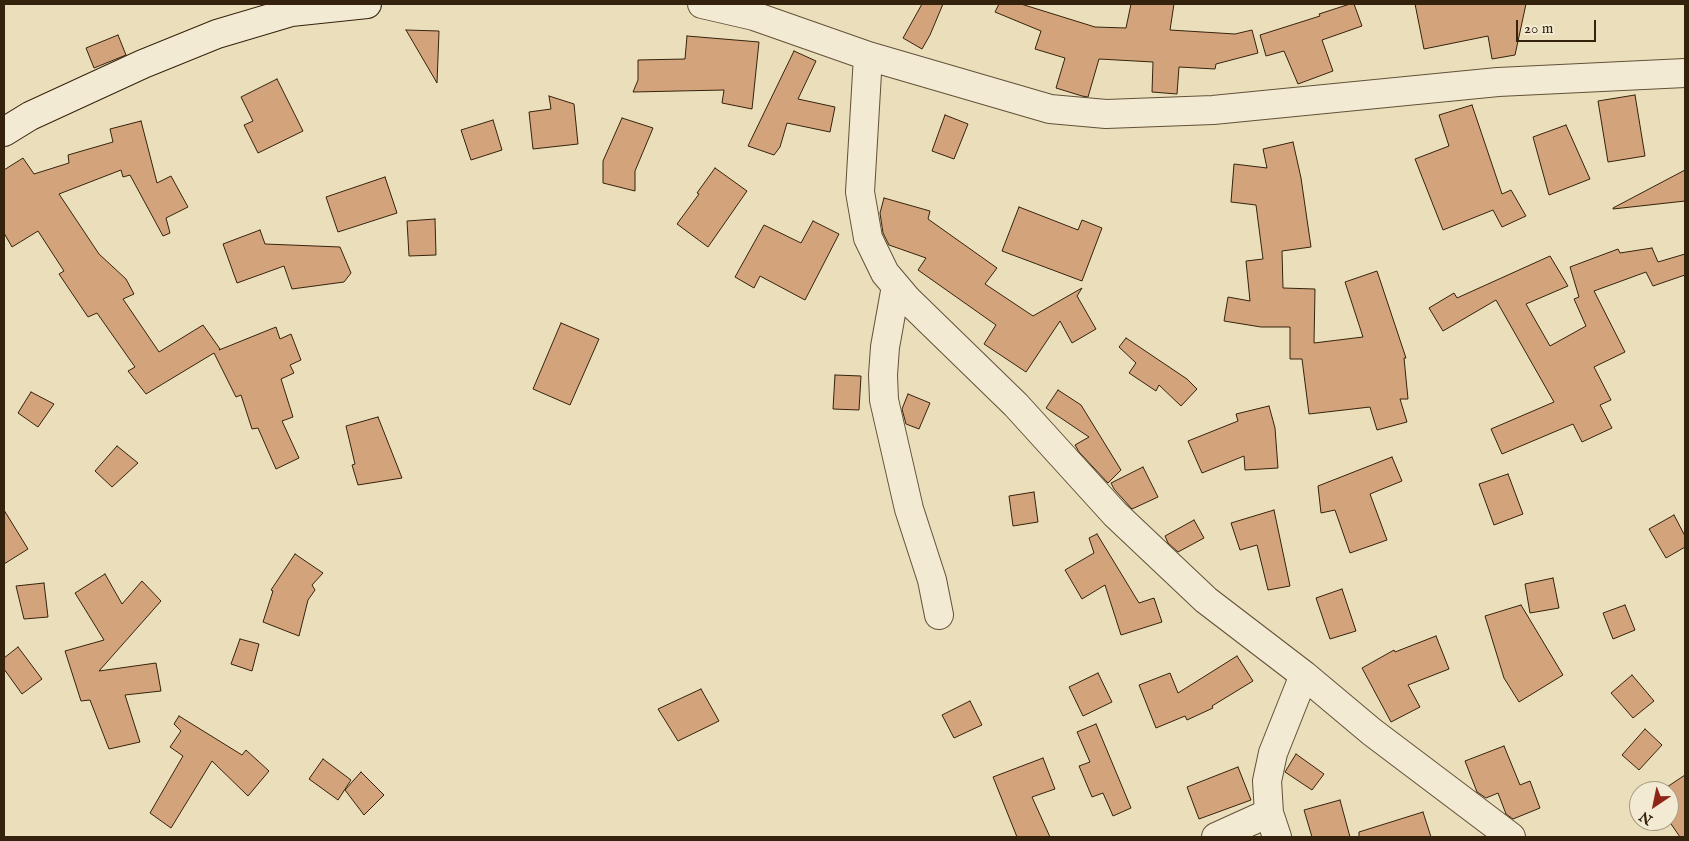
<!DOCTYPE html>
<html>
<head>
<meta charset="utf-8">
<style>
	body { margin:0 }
	#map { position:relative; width:1689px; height:841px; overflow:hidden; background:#ebdfbb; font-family:"IM FELL English",serif }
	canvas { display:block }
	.frame { position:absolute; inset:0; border:5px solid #35220d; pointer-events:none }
	.north { position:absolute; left:1629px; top:781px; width:50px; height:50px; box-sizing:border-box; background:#f2ead3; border:1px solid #a69a84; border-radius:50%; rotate:214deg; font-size:14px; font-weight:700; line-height:20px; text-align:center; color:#35220d }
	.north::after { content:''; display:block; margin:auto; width:18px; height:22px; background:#8f2418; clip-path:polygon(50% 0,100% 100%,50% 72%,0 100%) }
	.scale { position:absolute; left:1516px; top:20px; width:80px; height:22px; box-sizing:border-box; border:2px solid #35220d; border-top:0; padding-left:6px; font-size:15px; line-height:18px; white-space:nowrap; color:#35220d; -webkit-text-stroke:4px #f2ead3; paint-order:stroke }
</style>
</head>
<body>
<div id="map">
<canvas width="1689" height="841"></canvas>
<div class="frame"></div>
<div class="north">N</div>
<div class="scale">20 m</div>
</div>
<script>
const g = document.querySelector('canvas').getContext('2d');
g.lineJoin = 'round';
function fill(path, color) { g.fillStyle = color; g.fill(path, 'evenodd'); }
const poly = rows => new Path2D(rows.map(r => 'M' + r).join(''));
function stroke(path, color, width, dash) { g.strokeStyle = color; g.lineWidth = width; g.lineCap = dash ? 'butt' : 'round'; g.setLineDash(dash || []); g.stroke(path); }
const building = poly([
	[922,4,943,4,930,35,922,49,903,38,922,4],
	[999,4,1021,4,1095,27,1126,28,1131,4,1174,4,1170,30,1235,34,1252,30,1258,53,1216,64,1215,69,1179,67,1177,94,1152,92,1153,62,1099,59,1088,97,1082,96,1056,88,1065,58,1035,49,1041,31,995,12,999,4],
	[1350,4,1354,4,1362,26,1322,40,1333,71,1298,84,1284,51,1266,56,1260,35,1320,16,1319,14,1350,4],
	[1415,4,1526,4,1515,55,1492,59,1488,36,1424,49,1415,4],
	[406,30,439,31,437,83,406,30],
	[118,35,126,55,94,68,86,48,118,35],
	[687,36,759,42,752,109,722,103,724,90,633,92,638,80,638,60,685,59,687,36],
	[794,51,816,61,798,99,835,107,830,132,787,123,780,147,774,155,748,146,794,51],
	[277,79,303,131,258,153,244,125,253,121,241,97,277,79],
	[1635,95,1645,156,1608,162,1598,101,1635,95],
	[549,96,574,104,578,144,533,149,529,112,551,109,549,96],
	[1472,105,1502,194,1511,190,1526,216,1502,227,1493,210,1443,230,1415,159,1449,146,1439,115,1472,105],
	[945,115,968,124,954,159,932,151,945,115],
	[622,118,653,128,635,171,635,191,603,183,603,161,622,118],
	[493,120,502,150,471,160,461,130,493,120],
	[141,121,157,183,171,176,188,207,166,218,170,233,163,236,130,175,123,177,121,170,59,194,99,254,126,279,134,294,123,299,159,352,203,325,220,349,219,350,276,327,280,339,291,334,301,360,290,365,294,373,281,379,293,417,282,421,299,458,276,469,258,428,252,429,241,395,236,397,214,353,146,394,128,371,135,367,97,313,88,317,59,274,64,271,38,231,12,247,4,233,4,170,23,158,34,174,69,163,68,155,113,142,110,129,141,121],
	[1566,125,1590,179,1549,195,1533,137,1566,125],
	[1293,142,1301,178,1311,247,1282,251,1283,288,1315,289,1314,343,1363,337,1345,282,1377,271,1406,358,1404,358,1408,399,1400,399,1407,422,1377,430,1370,407,1309,414,1302,359,1290,359,1290,327,1261,327,1224,321,1228,297,1250,301,1246,261,1263,259,1256,205,1231,202,1234,164,1267,168,1263,149,1293,142],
	[715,168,747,191,708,247,677,224,699,194,697,193,715,168],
	[1685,170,1685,201,1613,209,1613,208,1685,170],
	[385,177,397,213,338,232,326,197,385,177],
	[884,198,930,211,928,219,997,268,985,284,1033,316,1082,288,1077,296,1096,329,1072,343,1060,321,1026,372,984,344,996,325,918,270,926,258,889,245,883,233,880,213,884,198],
	[1019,207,1078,230,1082,220,1102,228,1082,281,1002,251,1019,207],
	[435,219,436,255,409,256,407,221,435,219],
	[813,221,839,234,805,300,760,276,754,288,735,277,764,225,801,243,813,221],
	[260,230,265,244,340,247,351,273,344,282,292,289,284,266,237,283,223,244,260,230],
	[1652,248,1658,262,1685,254,1685,275,1653,286,1646,272,1594,291,1625,352,1594,367,1611,400,1600,405,1612,428,1582,442,1573,424,1502,454,1491,429,1554,402,1496,300,1443,331,1429,308,1454,293,1457,298,1550,256,1568,286,1526,304,1550,346,1586,326,1574,299,1579,297,1570,267,1618,249,1620,253,1652,248],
	[561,323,599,339,570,405,533,389,561,323],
	[1126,338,1187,379,1197,389,1181,406,1159,385,1156,391,1129,373,1136,363,1119,347,1126,338],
	[835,375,861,376,859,410,833,409,835,375],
	[1058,390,1081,405,1121,470,1108,483,1079,452,1075,445,1089,437,1046,408,1058,390],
	[31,392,54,404,38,427,18,413,31,392],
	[908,394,930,403,919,429,906,424,902,409,908,394],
	[1269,406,1275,428,1278,468,1245,470,1244,456,1202,473,1188,441,1238,421,1236,414,1269,406],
	[378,417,402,478,358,485,352,465,355,464,346,426,378,417],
	[117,446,138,463,112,487,95,471,117,446],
	[1392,457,1402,481,1370,494,1387,540,1350,553,1335,510,1321,513,1318,486,1392,457],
	[1143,467,1158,497,1132,509,1114,489,1111,483,1143,467],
	[1508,474,1523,514,1494,525,1479,484,1508,474],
	[1034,492,1038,522,1013,526,1009,496,1034,492],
	[4,510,28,549,4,564,4,510],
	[1274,510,1290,586,1268,590,1257,545,1240,550,1231,523,1274,510],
	[1674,515,1685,536,1685,547,1666,558,1649,529,1674,515],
	[1194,520,1204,538,1178,552,1168,543,1165,536,1194,520],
	[1097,534,1139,603,1154,598,1162,622,1121,635,1105,585,1082,599,1065,570,1094,553,1089,538,1097,534],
	[295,554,323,573,312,585,315,590,308,600,299,636,263,622,273,591,271,590,295,554],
	[105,574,122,604,142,581,161,601,99,671,156,663,161,691,125,695,140,742,109,749,90,700,81,701,65,651,104,640,75,593,105,574],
	[1553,578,1559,608,1530,613,1525,584,1553,578],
	[44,583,48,617,24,619,16,586,44,583],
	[1342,589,1356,631,1330,639,1316,598,1342,589],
	[1521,605,1563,675,1519,702,1504,678,1485,616,1521,605],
	[1625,605,1635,630,1613,639,1603,613,1625,605],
	[1436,636,1449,669,1408,685,1420,707,1391,722,1362,668,1394,650,1395,652,1436,636],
	[240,639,259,644,252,671,231,664,240,639],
	[18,647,42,679,22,694,4,669,4,658,18,647],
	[1237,656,1253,681,1212,706,1213,708,1187,720,1185,716,1156,728,1139,685,1170,673,1178,693,1237,656],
	[1098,673,1112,702,1083,716,1069,687,1098,673],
	[1632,675,1654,701,1633,718,1611,693,1632,675],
	[701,689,719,721,678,741,658,709,701,689],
	[970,701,982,725,954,738,942,715,970,701],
	[179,716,242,755,246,750,269,771,248,796,212,761,171,828,150,813,183,756,170,747,181,731,174,724,179,716],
	[1096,724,1131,808,1113,816,1103,793,1092,797,1079,766,1090,762,1077,732,1096,724],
	[1645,729,1662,745,1639,770,1622,755,1645,729],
	[1504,746,1520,785,1530,781,1540,808,1513,819,1506,814,1498,793,1486,798,1477,792,1465,761,1504,746],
	[1296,754,1324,774,1312,790,1285,772,1296,754],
	[1043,758,1055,789,1032,797,1050,837,1017,837,993,777,1043,758],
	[323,759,351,780,338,800,309,779,323,759],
	[1238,767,1251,800,1199,819,1187,787,1238,767],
	[361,772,384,795,364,815,345,790,361,772],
	[1685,775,1685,837,1680,837,1669,821,1669,791,1661,791,1685,775],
	[1340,800,1350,837,1312,837,1304,810,1340,800],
	[1423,812,1431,837,1359,837,1359,832,1423,812]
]);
const street = poly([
	[702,4,754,16,868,56,1050,109,1106,114,1213,110,1498,82,1685,73],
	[868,56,860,192,868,238,885,273,907,299,1016,405,1115,514,1206,600,1304,675,1372,732,1511,837],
	[896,286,885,347,883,375,884,400,909,509,932,580,939,615],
	[1216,837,1269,813],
	[1277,837,1269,813,1267,781,1273,753,1304,675]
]);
const secondary = poly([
	[4,132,30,116,143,64,217,34,291,12,367,4]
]);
fill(building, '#d3a47b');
stroke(building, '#35220d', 1);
stroke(street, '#625138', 30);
stroke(secondary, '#35220d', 30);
stroke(street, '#f2ead3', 28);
stroke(secondary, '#f2ead3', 28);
</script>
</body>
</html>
